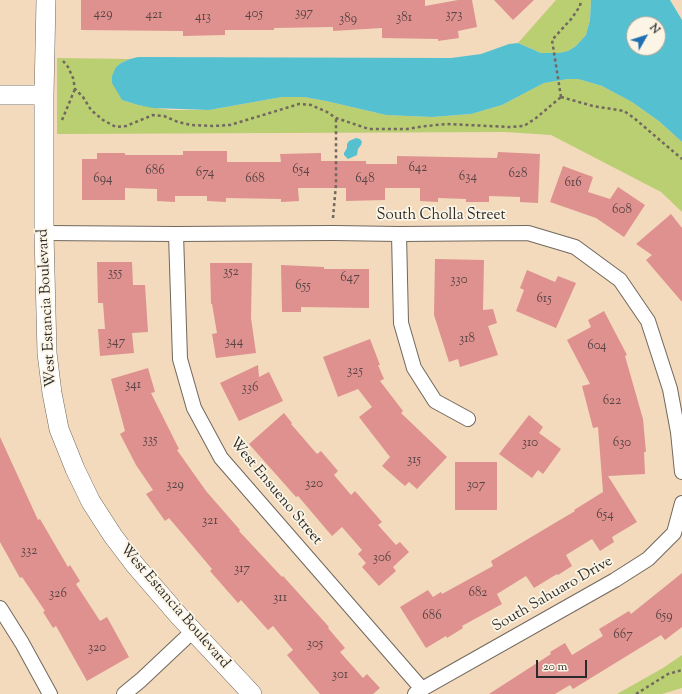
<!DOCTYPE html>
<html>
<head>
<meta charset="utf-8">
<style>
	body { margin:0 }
	#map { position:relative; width:682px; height:694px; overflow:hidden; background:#f3dabc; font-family:"Sorts Mill Goudy",serif }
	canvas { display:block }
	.north { position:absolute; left:626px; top:16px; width:40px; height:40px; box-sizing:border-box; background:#fcf5e5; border:1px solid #a8a49b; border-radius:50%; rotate:51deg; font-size:11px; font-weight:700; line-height:16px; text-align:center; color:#2b2b2b }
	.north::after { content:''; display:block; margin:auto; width:14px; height:18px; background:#1f6fb2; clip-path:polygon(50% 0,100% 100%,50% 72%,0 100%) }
	.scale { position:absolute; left:536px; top:660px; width:51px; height:18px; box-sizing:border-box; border:2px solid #2b2b2b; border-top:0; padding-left:5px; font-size:12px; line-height:14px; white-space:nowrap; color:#2b2b2b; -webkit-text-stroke:3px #fcf5e5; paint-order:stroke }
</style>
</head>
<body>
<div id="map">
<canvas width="682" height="694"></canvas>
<div class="north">N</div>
<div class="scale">20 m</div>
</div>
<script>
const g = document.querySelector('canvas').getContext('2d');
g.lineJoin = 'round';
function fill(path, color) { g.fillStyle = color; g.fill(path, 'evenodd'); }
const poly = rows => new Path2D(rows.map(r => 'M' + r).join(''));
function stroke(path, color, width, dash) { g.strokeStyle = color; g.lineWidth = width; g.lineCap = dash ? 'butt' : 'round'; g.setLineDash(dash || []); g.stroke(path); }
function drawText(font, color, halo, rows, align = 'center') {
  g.font = font + ' "Sorts Mill Goudy",serif'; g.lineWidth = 3.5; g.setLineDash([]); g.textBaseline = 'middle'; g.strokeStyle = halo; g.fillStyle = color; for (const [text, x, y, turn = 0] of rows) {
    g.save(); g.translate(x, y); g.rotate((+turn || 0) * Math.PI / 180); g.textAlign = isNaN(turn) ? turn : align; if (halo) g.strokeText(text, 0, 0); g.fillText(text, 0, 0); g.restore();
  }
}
const green = poly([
	[556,0,591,0,590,20,586,35,576,46,568,51,559,53,541,53,518,43],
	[57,58,130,59,121,63,116,67,122,100,138,105,169,110,209,110,282,97,304,97,326,101,386,115,432,117,471,114,502,105,544,83,568,79,578,79,602,86,632,102,660,122,682,142,682,212,661,192,551,135,505,132,57,134],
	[682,655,682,688,662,694,617,694,663,668]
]);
const water = poly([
	[591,0,670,0,682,20,682,142,660,122,632,102,602,86,578,79,568,79,544,83,502,105,471,114,432,117,386,115,326,101,304,97,282,97,209,110,153,108,138,105,122,100,112,83,112,76,116,67,121,63,130,59,138,57,451,58,481,54,509,44,518,43,541,53,559,53,568,51,576,46,586,35,590,20],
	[634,24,658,24,658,48,634,48],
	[356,138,360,139,362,142,361,145,358,149,357,155,348,159,344,155,344,153,347,148,347,144,349,141]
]);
const building = poly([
	[81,0,425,0,425,6,458,0,472,0,477,27,458,31,459,38,438,41,438,39,382,38,382,28,333,31,333,27,274,28,274,30,225,30,225,35,183,36,183,31,81,30],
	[494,0,534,0,513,20],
	[183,151,227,151,227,162,281,162,280,154,321,153,321,161,366,161,366,164,397,164,397,156,497,158,498,152,540,154,538,203,520,202,520,197,489,196,489,202,466,202,466,199,438,198,438,202,420,201,420,188,385,188,385,200,346,201,346,188,298,188,299,201,281,202,281,199,226,198,226,202,207,201,207,196,175,196,175,202,157,201,157,189,125,188,125,200,82,200,82,159,97,159,97,153,125,153,125,155,183,155],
	[563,166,593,177,588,192,610,199,618,187,645,205,624,237,596,218,550,202],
	[671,214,682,228,682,302,646,260,652,255,636,244],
	[435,259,484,260,483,310,493,309,497,323,488,326,498,355,460,367,458,359,449,362,434,315],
	[97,262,132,262,133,285,145,285,148,332,132,333,134,353,100,356,98,329,105,329,103,303,98,303],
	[210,263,252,263,251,318,256,353,216,358,212,334,217,333,212,304,211,304],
	[281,265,324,267,324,269,369,269,369,308,301,307,301,312,282,312],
	[527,270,555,282,558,276,576,283,556,328,516,311,524,290,520,288],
	[604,311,627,355,625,356,643,419,646,452,644,452,645,474,608,476,637,522,612,537,614,542,600,551,592,539,566,555,572,566,558,575,557,574,534,588,526,576,497,594,502,604,462,626,463,628,447,638,446,636,426,648,400,607,428,590,433,597,441,592,442,594,493,566,491,561,575,511,574,510,603,492,598,427,593,428,582,386,590,384,567,340,591,327,588,320],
	[370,339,380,365,378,365,384,379,380,381,403,411,401,413,447,457,417,489,409,482,405,486,382,466,390,457,359,417,372,407,358,389,338,397,323,357],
	[258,365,259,377,269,372,283,401,239,421,220,383],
	[148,368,155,392,151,393,179,449,177,450,206,491,240,530,239,531,282,577,283,576,329,627,328,628,345,648,340,652,363,678,367,674,380,688,373,694,320,694,287,655,293,650,273,626,268,630,241,600,238,603,210,571,212,569,169,518,165,521,146,494,153,490,136,465,120,434,125,431,111,379],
	[284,413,292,423,291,424,317,454,321,451,338,471,334,475,351,495,355,491,382,522,378,525,396,545,400,542,409,552,393,567,396,571,379,586,362,567,366,563,358,554,362,550,342,527,332,536,298,496,296,497,249,444],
	[529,415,543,427,539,433,561,449,543,474,538,470,532,478,499,454],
	[0,437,38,520,40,519,68,567,70,565,80,581,76,584,100,621,107,617,129,657,87,681,56,626,53,628,43,612,45,611,22,577,20,578,0,542],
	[455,462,497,462,497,510,455,510],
	[682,573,682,627,665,640,661,635,573,689,570,685,555,694,489,694,551,654,550,652,565,643,572,655,603,636,599,629,629,611,631,614]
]);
const path = poly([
	[63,61,68,67,73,78,75,89,83,97,91,110,103,120,116,127,126,126,153,115,164,116,178,122,191,125,213,126,230,125,299,104,311,105,327,112,336,118,369,129,407,129,426,126,447,124,510,127,524,126,536,118,561,97],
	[561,97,593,106,624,111,634,118,682,159],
	[561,97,552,40,572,18,580,6,581,0],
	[62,120,75,89],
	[333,218,336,184,336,118],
	[636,694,668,674,682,670]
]);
const street = poly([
	[44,233,176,234,333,233,399,234,528,233,575,247,620,280,648,321,670,389,678,432,682,472],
	[176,234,180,359,194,408,221,458,422,689],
	[399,234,401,323,414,368,435,401,468,419],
	[0,608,22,643,50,694],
	[124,694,141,680,193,631],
	[415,694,422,689,615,580,648,559,674,533,682,503]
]);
const secondary = poly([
	[46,0,44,95,44,233,47,353,52,393,59,429,75,469,91,502,113,536,135,565,179,616,252,694],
	[0,95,44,95]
]);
const numberNames = [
	["397",304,14],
	["429",103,15],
	["405",254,15],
	["421",154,16],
	["373",454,16],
	["413",203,18],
	["381",404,19],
	["389",348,20],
	["642",418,169],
	["654",301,171],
	["686",155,172],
	["674",205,174],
	["628",518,175],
	["634",468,178],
	["694",103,180],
	["668",255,180],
	["648",365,180],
	["616",573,184],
	["608",622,211],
	["352",231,273],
	["355",115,274],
	["647",350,279],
	["330",459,281],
	["655",303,287],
	["615",544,300],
	["318",467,340],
	["347",116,343],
	["344",234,343],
	["604",597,347],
	["325",355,372],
	["341",133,386],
	["336",250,389],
	["622",612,402],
	["335",150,441],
	["310",530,444],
	["630",622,444],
	["315",414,461],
	["320",314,485],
	["329",175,486],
	["307",476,486],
	["654",605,516],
	["321",210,522],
	["332",29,552],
	["306",382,559],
	["317",242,570],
	["682",478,594],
	["326",58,595],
	["311",280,599],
	["686",432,617],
	["659",664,617],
	["667",623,636],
	["305",315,645],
	["320",97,649],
	["301",340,676]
];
const streetNames = [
	["South Cholla Street",441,216],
	["West Estancia Boulevard",48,308,-93],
	["West Ensueno Street",275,492,50],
	["South Sahuaro Drive",553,595,-30],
	["West Estancia Boulevard",174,607,49]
];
fill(green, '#bace72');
fill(water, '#55c0d0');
fill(building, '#de918e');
stroke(street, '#71685e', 16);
stroke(secondary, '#71685e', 20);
stroke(path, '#71685e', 2.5, [3, 3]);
stroke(street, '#fff', 14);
stroke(secondary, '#fff', 19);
drawText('13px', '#584444', null, numberNames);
drawText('15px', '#2b2b2b', '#fcf5e5', streetNames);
</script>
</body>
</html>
